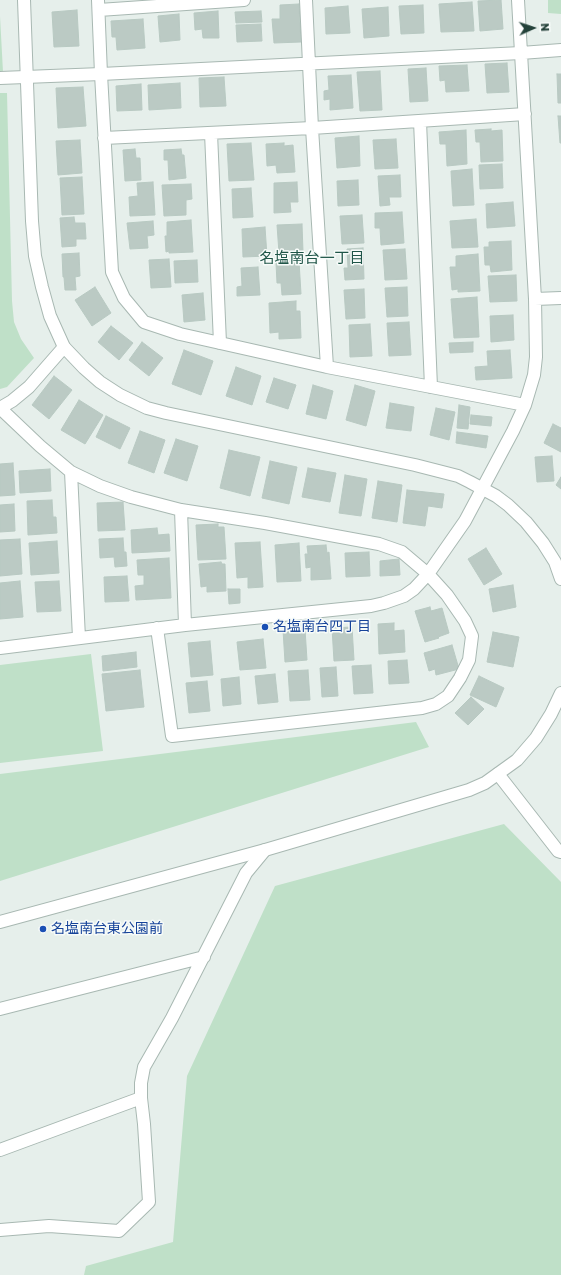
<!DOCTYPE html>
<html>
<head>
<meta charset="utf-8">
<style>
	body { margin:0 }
	#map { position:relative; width:561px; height:1275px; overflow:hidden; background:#e6efeb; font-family:"Golos Text",sans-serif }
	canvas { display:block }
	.north { position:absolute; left:513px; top:8px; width:40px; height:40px; -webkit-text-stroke:3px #f7fbf9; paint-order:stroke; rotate:87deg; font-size:11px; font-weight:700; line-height:16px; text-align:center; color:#24423a }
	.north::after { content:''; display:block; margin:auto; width:14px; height:18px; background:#24423a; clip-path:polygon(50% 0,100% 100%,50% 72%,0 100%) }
</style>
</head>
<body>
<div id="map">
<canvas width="561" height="1275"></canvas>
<div class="north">N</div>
</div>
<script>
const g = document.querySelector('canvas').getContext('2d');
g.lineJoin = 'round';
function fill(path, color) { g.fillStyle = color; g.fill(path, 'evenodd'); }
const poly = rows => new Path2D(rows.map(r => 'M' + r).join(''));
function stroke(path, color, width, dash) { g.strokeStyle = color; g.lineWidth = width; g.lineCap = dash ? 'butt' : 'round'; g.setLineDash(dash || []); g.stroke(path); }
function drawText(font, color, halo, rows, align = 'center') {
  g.font = font + ' "Golos Text","Noto Sans JP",sans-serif'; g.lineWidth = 3; g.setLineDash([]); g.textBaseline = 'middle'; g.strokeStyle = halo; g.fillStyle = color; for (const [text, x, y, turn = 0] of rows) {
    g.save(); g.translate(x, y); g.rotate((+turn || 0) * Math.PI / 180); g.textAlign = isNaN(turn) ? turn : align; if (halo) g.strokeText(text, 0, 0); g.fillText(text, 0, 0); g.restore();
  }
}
const green = poly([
	[548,0,561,0,561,14,548,13],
	[0,16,3,72,0,72],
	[0,93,7,93,12,301,14,322,21,339,34,358,7,387,0,389],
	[91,654,103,751,0,763,0,665],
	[416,722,429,747,0,881,0,774],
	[504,824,561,882,561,1275,84,1275,86,1266,173,1242,187,1076,275,886]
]);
const building = poly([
	[501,0,503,29,480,31,478,1,501,0],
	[472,2,474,31,441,32,439,4,472,2],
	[299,4,301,42,274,43,272,19,280,19,280,5,299,4],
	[423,5,424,33,401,34,399,6,423,5],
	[348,6,350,33,326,34,325,8,348,6],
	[388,7,389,36,364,38,362,9,388,7],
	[77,10,79,46,54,47,52,12,77,10],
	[218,11,219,38,203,38,202,29,195,30,194,13,218,11],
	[261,11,262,22,236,23,235,12,261,11],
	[179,14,180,40,160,42,158,16,179,14],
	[143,19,145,48,117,50,116,37,112,37,111,21,143,19],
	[261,24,262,41,237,42,236,25,261,24],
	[507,63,509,92,487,93,485,64,507,63],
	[467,65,469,91,446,92,445,80,440,81,439,66,467,65],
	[426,68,428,101,410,102,408,69,426,68],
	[380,71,382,110,360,111,357,72,380,71],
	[557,74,561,74,561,103,558,103,557,74],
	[351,75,353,108,330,110,330,99,324,100,324,91,329,90,328,76,351,75],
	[224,77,226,106,200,107,199,78,224,77],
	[180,83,181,108,149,110,148,85,180,83],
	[141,84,142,110,117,111,116,86,141,84],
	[83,87,86,126,58,128,56,88,83,87],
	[558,116,561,116,561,143,560,143,558,116],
	[491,129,491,131,502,130,503,161,481,162,480,142,476,142,475,130,491,129],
	[466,130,467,164,447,166,446,144,440,144,439,132,466,130],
	[359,136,360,166,337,168,335,138,359,136],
	[396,139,398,168,375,169,373,140,396,139],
	[80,140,82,173,58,175,56,141,80,140],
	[251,143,254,180,229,181,227,144,251,143],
	[284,143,284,146,293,145,295,172,277,173,276,165,267,166,266,144,284,143],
	[135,149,136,158,140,158,141,180,125,181,123,150,135,149],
	[181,149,182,155,184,155,186,178,169,180,168,160,164,160,164,150,181,149],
	[502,164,503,188,480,189,479,165,502,164],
	[472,169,474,205,453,206,451,171,472,169],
	[400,175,401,197,389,197,390,205,380,206,378,176,400,175],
	[82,177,84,214,62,215,60,178,82,177],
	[358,180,359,205,338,206,337,181,358,180],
	[153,182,155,215,130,216,129,197,138,196,137,183,153,182],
	[297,182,298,202,290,202,291,212,274,213,274,183,297,182],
	[191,184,192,199,186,200,186,215,164,216,162,185,191,184],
	[251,188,253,217,233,218,232,189,251,188],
	[513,202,515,226,487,228,486,204,513,202],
	[402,212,404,243,381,245,380,228,375,228,375,213,402,212],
	[362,215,364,243,342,244,340,216,362,215],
	[74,217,75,223,85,223,86,239,76,239,76,246,62,247,60,218,74,217],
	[476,219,478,247,452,248,450,221,476,219],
	[191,220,193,252,169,253,169,251,166,252,165,236,167,236,167,222,191,220],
	[153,221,154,235,147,236,148,248,130,249,127,223,153,221],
	[302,224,303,252,279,253,277,225,302,224],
	[265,227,267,256,243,257,242,229,265,227],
	[511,241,512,270,491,272,490,265,485,265,484,247,489,247,489,242,511,241],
	[363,248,364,279,345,280,344,268,348,268,347,249,363,248],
	[405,249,407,279,385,280,383,250,405,249],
	[79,253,80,276,75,277,76,290,65,290,64,277,63,277,62,254,79,253],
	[478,254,480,291,458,292,458,289,452,290,450,267,456,267,456,256,478,254],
	[169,259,171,287,151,288,149,260,169,259],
	[197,260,198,282,175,283,174,261,197,260],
	[299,261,301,294,282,295,281,283,277,283,276,263,299,261],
	[258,267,260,295,237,296,237,287,242,286,241,268,258,267],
	[516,275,517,301,490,302,488,276,516,275],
	[95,287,111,313,92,326,75,300,95,287],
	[407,287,408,316,387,317,385,288,407,287],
	[364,289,365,318,346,319,344,290,364,289],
	[203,293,205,320,184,322,182,295,203,293],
	[477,297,479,337,454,338,451,299,477,297],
	[296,301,296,311,300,311,301,338,279,339,279,332,270,333,269,303,296,301],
	[513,315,514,340,491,342,490,316,513,315],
	[409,322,411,355,389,356,387,323,409,322],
	[370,324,372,356,350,357,349,325,370,324],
	[111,326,133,343,119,360,98,342,111,326],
	[142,342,163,358,149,376,129,360,142,342],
	[473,342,473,352,450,353,449,343,473,342],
	[184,350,213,361,201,395,172,384,184,350],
	[510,350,512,378,476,380,475,367,488,366,487,351,510,350],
	[236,367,261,376,252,405,226,396,236,367],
	[54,376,72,390,49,419,32,405,54,376],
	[274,378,296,385,288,409,266,402,274,378],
	[313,385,333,391,326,419,306,414,313,385],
	[355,385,375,391,366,426,346,420,355,385],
	[79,400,103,415,85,444,61,430,79,400],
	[390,403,414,407,411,431,386,428,390,403],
	[459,405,470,407,468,429,457,428,459,405],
	[436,408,455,412,449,440,430,435,436,408],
	[471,415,492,417,491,426,470,424,471,415],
	[106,416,130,428,120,449,96,437,106,416],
	[553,424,561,428,561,452,544,443,553,424],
	[140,431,165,440,154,473,128,463,140,431],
	[457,432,488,436,486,448,456,443,457,432],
	[176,439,198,446,187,481,164,473,176,439],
	[229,450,260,457,250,496,220,488,229,450],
	[552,456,554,481,537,482,535,457,552,456],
	[270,461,297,467,289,504,262,498,270,461],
	[13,463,15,495,0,496,0,464,13,463],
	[308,468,336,473,330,502,302,497,308,468],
	[50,469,51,491,20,493,19,471,50,469],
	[345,475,367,479,361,516,339,513,345,475],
	[561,477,561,489,556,485,561,477],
	[378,481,402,485,397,522,372,518,378,481],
	[407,490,444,494,442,508,428,506,425,526,403,523,407,490],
	[52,500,53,517,56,517,57,533,28,535,27,501,52,500],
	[123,502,125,530,98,531,97,503,123,502],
	[14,504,15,531,0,532,0,505,14,504],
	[218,524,218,527,224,527,226,559,198,560,196,525,218,524],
	[157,528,158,535,169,534,170,551,132,553,131,530,157,528],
	[123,538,124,552,126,552,127,566,115,567,114,557,100,558,99,539,123,538],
	[20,539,22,574,0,576,0,540,20,539],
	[57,541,59,573,31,575,29,543,57,541],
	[260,542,263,587,248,588,248,577,237,578,235,543,260,542],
	[299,543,301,581,277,582,275,545,299,543],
	[326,545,327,553,329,552,331,579,311,580,311,567,306,568,305,554,308,554,307,546,326,545],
	[486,548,502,574,484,585,468,559,486,548],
	[369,552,370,576,346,577,345,553,369,552],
	[169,558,171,598,136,600,135,586,144,585,144,575,138,575,137,560,169,558],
	[399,559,400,575,380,576,380,561,399,559],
	[221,562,222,564,225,564,226,591,207,592,207,586,201,587,199,564,221,562],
	[127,576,129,601,105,602,104,577,127,576],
	[20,581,23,617,0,619,0,583,20,581],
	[59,581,61,611,37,612,35,582,59,581],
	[513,585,516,607,493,612,489,589,513,585],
	[228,589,240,589,240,603,229,604,228,589],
	[430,607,431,611,442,608,449,633,438,637,439,638,425,642,415,611,430,607],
	[394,623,394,631,404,630,405,652,379,654,378,624,394,623],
	[352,627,354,660,334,661,332,628,352,627],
	[305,629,307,660,285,662,283,630,305,629],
	[493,632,519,637,513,667,487,662,493,632],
	[263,639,266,668,240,670,237,642,263,639],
	[210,641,213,675,191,677,188,643,210,641],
	[452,645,459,669,436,675,435,669,429,671,424,653,452,645],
	[136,652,137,667,103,671,102,656,136,652],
	[407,660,409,683,389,684,388,661,407,660],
	[371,665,373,693,354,694,352,666,371,665],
	[336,667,338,696,322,697,320,668,336,667],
	[140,670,144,707,106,711,102,674,140,670],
	[308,670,310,700,290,701,288,671,308,670],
	[275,674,278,702,258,704,255,676,275,674],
	[479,676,504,688,496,707,470,695,479,676],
	[239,677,241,704,223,706,221,679,239,677],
	[207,681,210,711,189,713,186,683,207,681],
	[471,697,484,709,468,725,455,713,471,697]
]);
const pedestrian = poly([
	[306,0,312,128],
	[0,78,101,74,521,53]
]);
const minor = poly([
	[98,0,101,74,112,272,124,298,144,322,180,334,327,367,525,405],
	[99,10,244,0],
	[521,53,561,50],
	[420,121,431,387],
	[312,128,327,367],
	[211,133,220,343],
	[104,138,312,128,525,114],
	[535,299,561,298],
	[0,408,40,446,71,472,100,486,131,497,181,510,265,523,379,544,402,552,428,574,447,595,465,621,472,636,469,660,460,678,448,696,436,704,422,708,172,736,157,628],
	[0,408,12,401,29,387,64,347],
	[71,472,79,638],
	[181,510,185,625],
	[0,648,185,625,371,606,384,603,404,596,414,589,428,574,465,521,513,431,525,405,534,375,536,357,535,299,518,0],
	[498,774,558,851,561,852],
	[0,1009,204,957],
	[0,1150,141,1098],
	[0,1230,49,1226,119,1231,149,1202,144,1124,141,1098,141,1083,144,1067,172,1018,246,873,265,850]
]);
const tertiary = poly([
	[24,0,32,221,35,256,42,287,50,316,64,347,84,368,100,382,120,395,147,408,166,413,415,465,458,476,470,482,496,496,508,505,526,522,543,543,555,562,561,579],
	[0,922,265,850,469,790,485,783,517,760,536,738,551,714,561,693]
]);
const markers = [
	[265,627,4,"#1a4fb4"],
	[43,929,4,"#1a4fb4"]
];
const transitNames = [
	["名塩南台四丁目",273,627],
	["名塩南台東公園前",51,929]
];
const neighbourhoodNames = [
	["名塩南台一丁目",312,258]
];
fill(green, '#bfe0c8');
fill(building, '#bbcac4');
stroke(building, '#b8c9c2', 1);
stroke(pedestrian, '#a8b8b2', 14);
stroke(minor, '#a8b8b2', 14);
stroke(tertiary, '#a8b8b2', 14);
stroke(pedestrian, '#fff', 12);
stroke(minor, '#fff', 12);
stroke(tertiary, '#fff', 12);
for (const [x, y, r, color] of markers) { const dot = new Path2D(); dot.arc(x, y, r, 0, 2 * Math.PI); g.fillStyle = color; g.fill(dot); stroke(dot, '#f7fbf9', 1.5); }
drawText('14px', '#164399', '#f7fbf9', transitNames, 'left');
drawText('15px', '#1f5548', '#f7fbf9', neighbourhoodNames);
</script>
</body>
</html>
